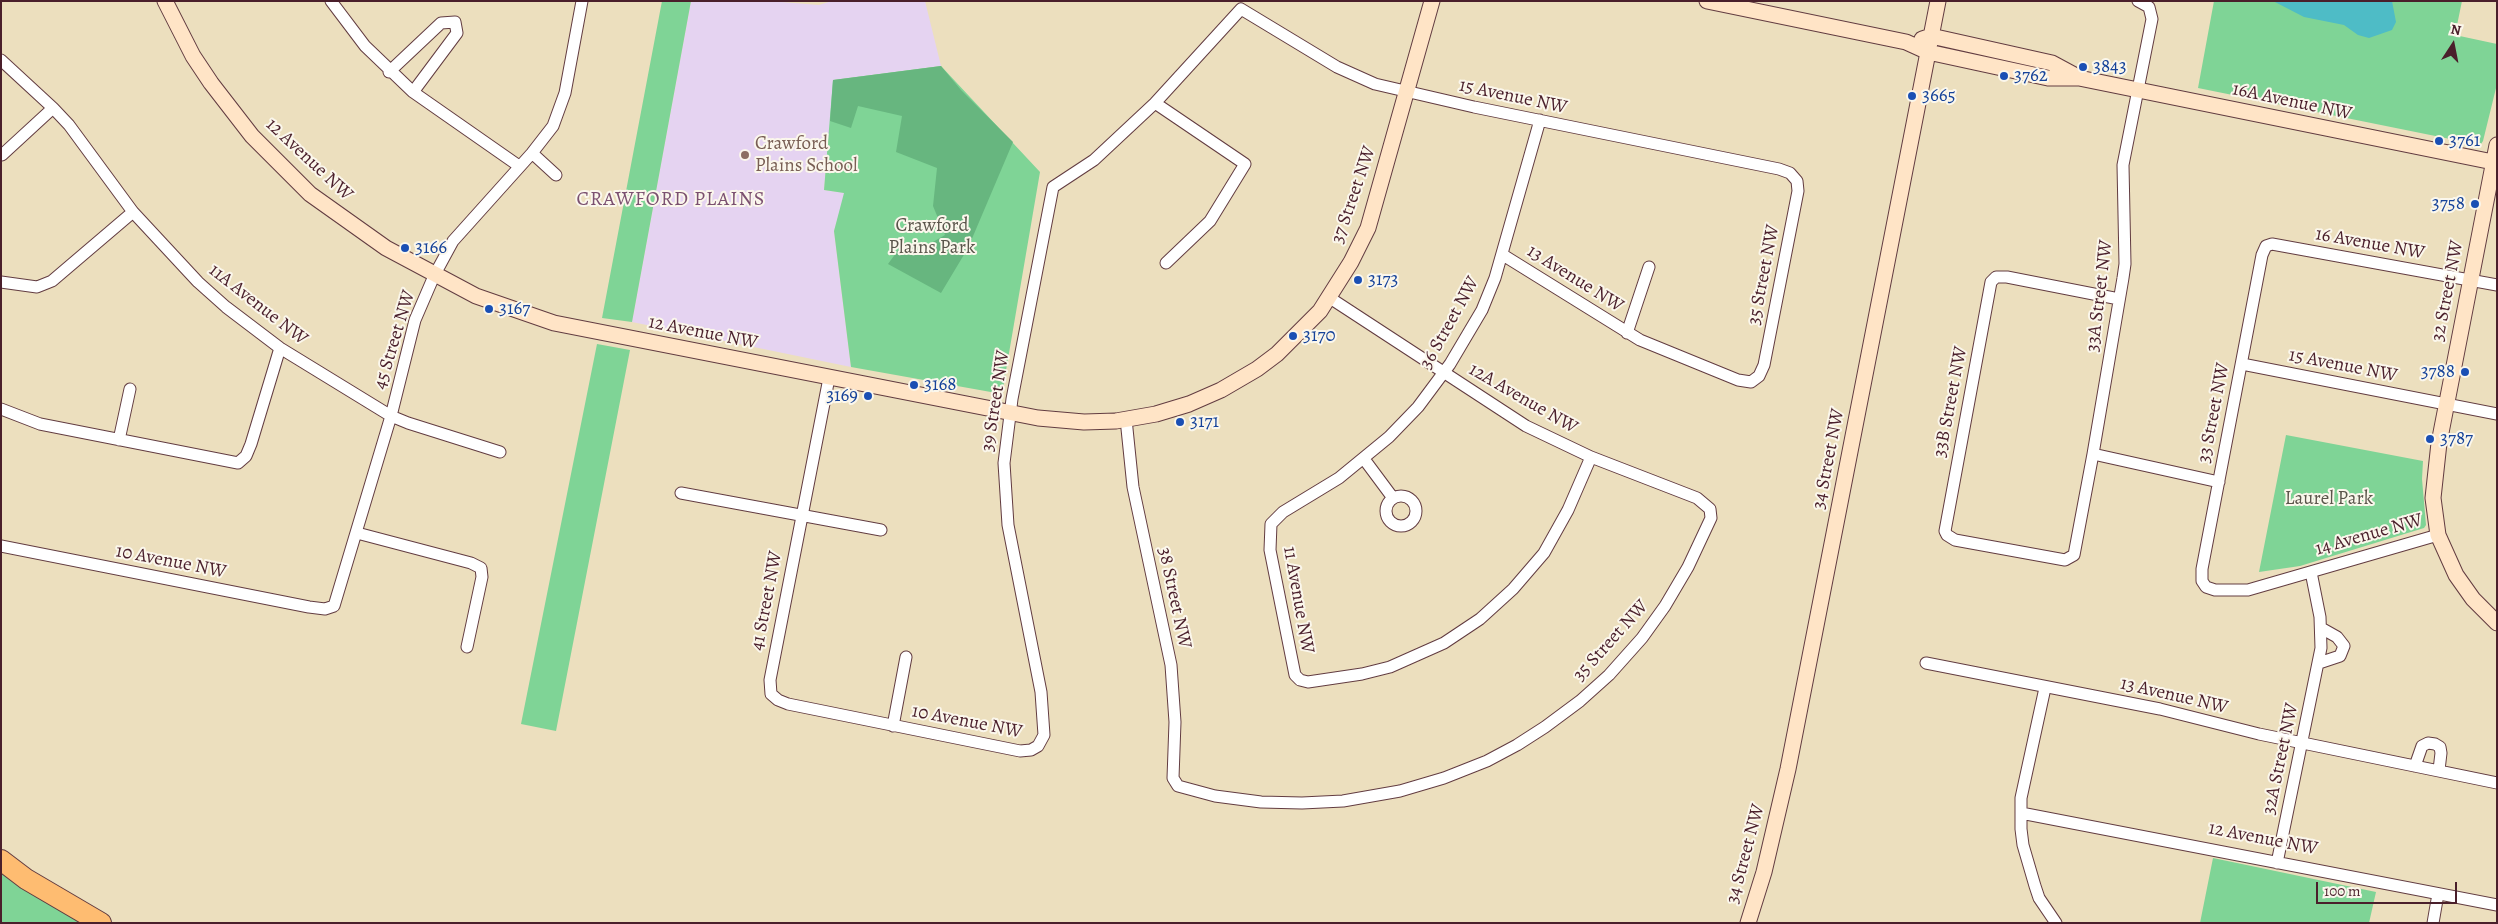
<!DOCTYPE html>
<html>
<head>
<meta charset="utf-8">
<style>
	body { margin:0 }
	#map { position:relative; width:2498px; height:924px; overflow:hidden; background:#ecdfbe; font-family:Alegreya,serif }
	canvas { display:block }
	.frame { position:absolute; inset:0; border:2px solid #4a1f2b; pointer-events:none }
	.north { position:absolute; left:2428px; top:20px; width:50px; height:50px; -webkit-text-stroke:4px #fbf7ec; paint-order:stroke; rotate:11deg; font-size:14px; font-weight:700; line-height:20px; text-align:center; color:#4a1f2b }
	.north::after { content:''; display:block; margin:auto; width:18px; height:22px; background:#4a1f2b; clip-path:polygon(50% 0,100% 100%,50% 72%,0 100%) }
	.scale { position:absolute; left:2316px; top:882px; width:141px; height:22px; box-sizing:border-box; border:2px solid #4a1f2b; border-top:0; padding-left:6px; font-size:15px; line-height:18px; white-space:nowrap; color:#4a1f2b; -webkit-text-stroke:4px #fbf7ec; paint-order:stroke }
</style>
</head>
<body>
<div id="map">
<canvas width="2498" height="924"></canvas>
<div class="frame"></div>
<div class="north">N</div>
<div class="scale">100 m</div>
</div>
<script>
const g = document.querySelector('canvas').getContext('2d');
g.lineJoin = 'round';
function fill(path, color) { g.fillStyle = color; g.fill(path, 'evenodd'); }
const poly = rows => new Path2D(rows.map(r => 'M' + r).join(''));
function stroke(path, color, width, dash) { g.strokeStyle = color; g.lineWidth = width; g.lineCap = dash ? 'butt' : 'round'; g.setLineDash(dash || []); g.stroke(path); }
function drawText(font, color, halo, rows, align = 'center') {
  g.font = font + ' Alegreya,serif'; g.lineWidth = 4; g.setLineDash([]); g.textBaseline = 'middle'; g.strokeStyle = halo; g.fillStyle = color; for (const [text, x, y, turn = 0] of rows) {
    g.save(); g.translate(x, y); g.rotate((+turn || 0) * Math.PI / 180); g.textAlign = isNaN(turn) ? turn : align; if (halo) g.strokeText(text, 0, 0); g.fillText(text, 0, 0); g.restore();
  }
}
const built = poly([
	[691,1,769,1,819,5,832,1,925,1,941,66,834,80,824,190,845,193,834,231,851,367,632,322]
]);
const green = poly([
	[662,1,691,1,632,322,602,318],
	[2214,1,2462,1,2455,35,2497,44,2497,84,2483,141,2481,144,2465,142,2198,88],
	[941,66,1040,172,1002,394,851,367,834,231,844,193,824,190,833,80],
	[597,344,630,350,556,731,521,724],
	[2286,435,2423,461,2422,479,2426,525,2424,528,2300,566,2259,572],
	[2213,858,2376,892,2369,923,2200,923],
	[1,866,92,923,1,923]
]);
const forest = poly([
	[941,66,961,90,1013,142,968,248,941,293,888,264,899,249,926,246,945,235,933,206,937,168,896,152,902,116,858,106,851,128,830,121,833,80]
]);
const water = poly([
	[2273,1,2392,1,2396,22,2392,30,2369,38,2358,35,2344,25,2304,17]
]);
const street = poly([
	[331,1,365,46,413,92,519,166],
	[1,60,53,108,69,125,133,212,198,282,226,307,280,348,391,416,408,423,500,452],
	[389,72,441,23,455,22,457,33,413,92],
	[1155,103,1245,164,1210,221,1166,263],
	[1540,120,1495,278,1482,310,1450,364,1418,407,1389,437,1339,478,1283,512,1271,524,1270,550,1295,675,1300,680,1308,682,1362,674,1390,667,1444,643,1480,619,1513,589,1544,553,1568,510,1591,457],
	[532,153,556,175],
	[2,155,53,108],
	[1,282,37,287,52,281,133,212],
	[2119,299,2007,277,1996,277,1991,282,1945,531,1947,535,1955,540,2065,560,2074,555,2093,454,2123,278,2125,264,2123,165,2152,19,2149,7,2138,1],
	[1627,333,1649,267],
	[2242,364,2497,414],
	[829,378,770,680,771,694,778,700,788,704,1020,751,1031,750,1038,746,1044,735,1041,692,1008,525,1004,463,1012,399,1053,187,1094,160,1155,103,1241,9,1337,67,1375,84,1474,107,1779,169,1790,173,1797,181,1798,191,1764,365,1759,376,1751,382,1738,380,1640,340,1503,255],
	[1,409,40,424,238,463,246,456,251,444,280,348],
	[1126,419,1133,487,1171,665,1175,722,1173,778,1178,786,1215,796,1261,802,1302,803,1343,801,1400,791,1444,778,1487,761,1517,745,1545,727,1580,701,1609,675,1642,638,1665,606,1688,567,1711,518,1710,509,1697,498,1591,457,1526,426,1330,298],
	[119,440,130,389],
	[2093,454,2219,482],
	[1364,459,1393,498],
	[681,493,881,530],
	'1386 511a15 15 0 1 1 30 0a15 15 0 1 1-30 0Z',
	[357,533,471,563,481,568,482,577,467,647],
	[2438,535,2248,590,2215,590,2206,587,2202,581,2202,569,2262,255,2266,246,2272,244,2497,285],
	[1,546,309,607,325,609,334,606,391,416,415,320,434,276,453,241,532,153,553,126,565,93,582,1],
	[1926,663,2160,709,2259,734,2497,783],
	[2319,663,2340,656,2344,646,2337,637,2321,628],
	[2045,688,2021,798,2021,829,2023,845,2035,886,2039,898,2056,923],
	[893,726,906,657],
	[2415,766,2422,746,2428,743,2435,744,2440,747,2441,753,2439,770],
	[2021,813,2497,905],
	[2277,863,2321,648,2320,617,2311,572],
	[2433,923,2438,894]
]);
const secondary = poly([
	[165,1,193,56,211,83,252,136,310,194,386,248,476,296,554,323,1038,418,1084,422,1116,421,1156,414,1189,404,1221,390,1257,369,1277,354,1320,311,1351,262,1368,228,1432,1],
	[1707,1,1906,42,1928,52,2048,78,2079,78,2493,162],
	[1922,39,1931,36,2052,63,2078,77],
	[2497,145,2439,443,2433,498,2438,535,2456,575,2473,599,2497,623],
	[1748,923,1764,872,1788,769,1938,1]
]);
const highway = poly([
	[1,860,26,879,101,923]
]);
const markers = [
	[2083,67,5,"#1a4fb4"],
	[2004,76,5,"#1a4fb4"],
	[1912,96,5,"#1a4fb4"],
	[2439,141,5,"#1a4fb4"],
	[745,155,5,"#8d6e63"],
	[2475,204,5,"#1a4fb4"],
	[405,248,5,"#1a4fb4"],
	[1358,280,5,"#1a4fb4"],
	[489,309,5,"#1a4fb4"],
	[1293,336,5,"#1a4fb4"],
	[2465,372,5,"#1a4fb4"],
	[914,385,5,"#1a4fb4"],
	[868,396,5,"#1a4fb4"],
	[1180,422,5,"#1a4fb4"],
	[2430,439,5,"#1a4fb4"]
];
const transitNames = [
	["3843",2093,67],
	["3762",2014,76],
	["3665",1922,96],
	["3761",2449,141],
	["3758",2465,204,"right"],
	["3166",415,248],
	["3173",1368,280],
	["3167",499,309],
	["3170",1303,336],
	["3788",2455,372,"right"],
	["3168",924,385],
	["3169",858,396,"right"],
	["3171",1190,422],
	["3787",2440,439]
];
const streetNames = [
	["15 Avenue NW",1513,97,12],
	["16A Avenue NW",2292,102,12],
	["12 Avenue NW",309,160,43],
	["37 Street NW",1354,195,-71],
	["16 Avenue NW",2370,244,10],
	["35 Street NW",1764,275,-79],
	["13 Avenue NW",1575,279,32],
	["32 Street NW",2448,291,-79],
	["33A Street NW",2100,296,-83],
	["11A Avenue NW",258,305,38],
	["36 Street NW",1450,323,-61],
	["12 Avenue NW",703,333,11],
	["45 Street NW",395,340,-73],
	["15 Avenue NW",2343,366,11],
	["12A Avenue NW",1523,399,30],
	["39 Street NW",996,401,-81],
	["33B Street NW",1951,402,-79],
	["33 Street NW",2214,413,-79],
	["34 Street NW",1829,459,-79],
	["14 Avenue NW",2369,535,-16],
	["10 Avenue NW",171,562,11],
	["38 Street NW",1174,598,78],
	["11 Avenue NW",1298,600,80],
	["41 Street NW",767,601,-79],
	["35 Street NW",1611,641,-48],
	["13 Avenue NW",2174,696,13],
	["10 Avenue NW",967,722,11],
	["32A Street NW",2281,759,-78],
	["12 Avenue NW",2263,839,11],
	["34 Street NW",1746,854,-75]
];
const educationNames = [
	["Crawford",755,144],
	["Plains School",755,166]
];
const parkNames = [
	["Crawford",932,226],
	["Plains Park",932,248],
	["Laurel Park",2329,499]
];
const neighbourhoodNames = [
	["CRAWFORD PLAINS",671,200]
];
fill(built, '#e5d3f1');
fill(green, '#7fd496');
fill(forest, '#67b67f');
fill(water, '#4ebcc6');
stroke(street, '#623c41', 13);
stroke(secondary, '#623c41', 17);
stroke(highway, '#623c41', 22);
stroke(street, '#fff', 11);
stroke(secondary, '#ffe4c6', 15);
stroke(highway, '#febc71', 20);
for (const [x, y, r, color] of markers) { const dot = new Path2D(); dot.arc(x, y, r, 0, 2 * Math.PI); g.fillStyle = color; g.fill(dot); stroke(dot, '#fbf7ec', 2); }
drawText('19px', '#164399', '#fbf7ec', transitNames, 'left');
drawText('19px', '#4a1f2b', '#fbf7ec', streetNames);
drawText('19px', '#785e54', '#fbf7ec', educationNames, 'left');
drawText('19px', '#5a554b', '#fbf7ec', parkNames);
g.letterSpacing = '1px';
drawText('20px', '#7b5070', '#fbf7ec', neighbourhoodNames);
g.letterSpacing = '0px';
</script>
</body>
</html>
